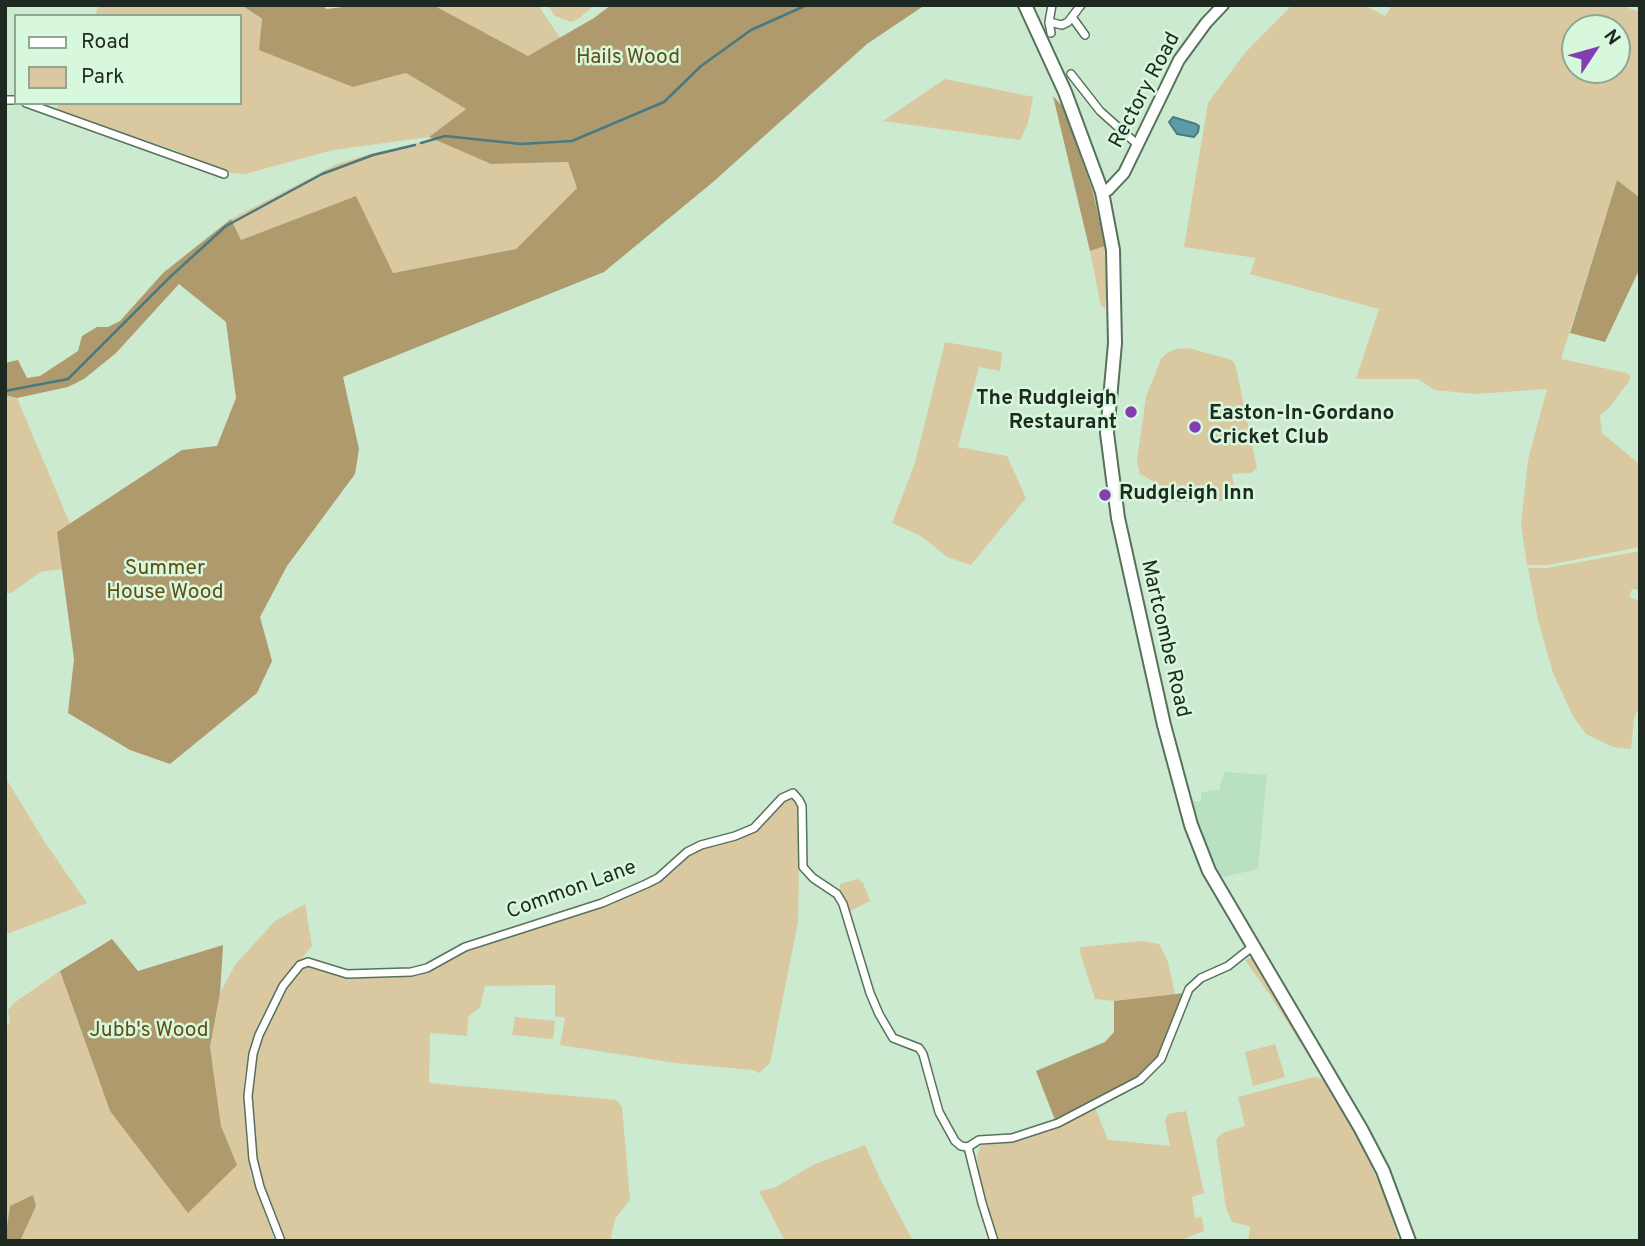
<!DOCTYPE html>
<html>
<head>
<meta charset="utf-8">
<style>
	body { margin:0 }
	#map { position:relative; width:1645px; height:1246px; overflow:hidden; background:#cbead0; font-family:Overpass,sans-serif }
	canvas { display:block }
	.frame { position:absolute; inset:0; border:7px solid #1e2a21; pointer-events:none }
	.legend { position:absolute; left:14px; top:14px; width:228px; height:91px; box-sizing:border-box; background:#d8f8de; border:2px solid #8ea692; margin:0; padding:9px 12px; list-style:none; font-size:21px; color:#1e2a21 }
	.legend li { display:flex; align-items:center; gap:14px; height:35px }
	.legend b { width:35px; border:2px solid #8ea692 }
	.north { position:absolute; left:1561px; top:14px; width:70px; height:70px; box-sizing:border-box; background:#d8f8de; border:2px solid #8ea692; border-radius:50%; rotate:54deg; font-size:19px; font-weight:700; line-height:28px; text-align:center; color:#1e2a21 }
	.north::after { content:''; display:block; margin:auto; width:24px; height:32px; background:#823eb2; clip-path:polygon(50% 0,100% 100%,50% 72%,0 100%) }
</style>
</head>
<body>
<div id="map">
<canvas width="1645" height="1246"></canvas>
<div class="frame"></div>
<ul class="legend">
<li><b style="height:9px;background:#fff"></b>Road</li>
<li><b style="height:19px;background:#d9c8a0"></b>Park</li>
</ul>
<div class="north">N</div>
</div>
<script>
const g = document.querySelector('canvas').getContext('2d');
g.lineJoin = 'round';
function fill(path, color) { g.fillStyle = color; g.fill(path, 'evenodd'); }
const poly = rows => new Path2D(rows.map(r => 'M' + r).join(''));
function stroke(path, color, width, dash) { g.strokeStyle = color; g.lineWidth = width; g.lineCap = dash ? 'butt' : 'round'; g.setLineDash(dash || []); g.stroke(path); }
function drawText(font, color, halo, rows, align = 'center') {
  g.font = font + ' Overpass,sans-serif'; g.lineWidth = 5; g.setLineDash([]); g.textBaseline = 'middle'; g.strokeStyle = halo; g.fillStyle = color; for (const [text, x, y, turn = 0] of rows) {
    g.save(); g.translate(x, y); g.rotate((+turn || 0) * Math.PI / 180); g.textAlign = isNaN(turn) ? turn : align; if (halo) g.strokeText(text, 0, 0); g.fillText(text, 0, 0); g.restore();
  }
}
const built = poly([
	[1224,772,1267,775,1258,869,1219,878,1195,819,1190,801,1201,802,1201,792,1219,790]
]);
const green = poly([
	[99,5,241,5,353,87,406,73,466,109,429,137,333,150,245,174,232,173,174,150,56,111,59,103,240,103,240,16,95,16],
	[433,5,538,5,560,38,528,56],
	[548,5,595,5,578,19,571,22,555,16],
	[1292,5,1364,5,1385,16,1392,5,1620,5,1640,12,1640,198,1617,180,1561,359,1627,373,1630,376,1629,381,1609,408,1600,415,1602,433,1640,465,1640,547,1548,565,1527,565,1521,524,1528,460,1547,389,1475,394,1435,390,1418,379,1356,379,1379,309,1250,274,1256,258,1184,247,1208,103,1244,54],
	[1575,28,1617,28,1617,70,1575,70],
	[945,79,1033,97,1028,123,1020,140,883,121],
	[434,139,491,164,568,162,577,188,516,249,392,273,356,196,241,240,231,219,337,164,366,155],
	[1105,246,1107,289,1105,309,1101,306,1090,251],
	[945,342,1002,352,1000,371,979,367,958,447,1007,456,1026,498,971,565,947,557,921,536,892,523,915,463],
	[1188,348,1229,359,1234,362,1237,372,1257,468,1251,473,1232,474,1236,501,1172,502,1171,491,1140,474,1137,461,1146,397,1161,359,1167,353,1176,349],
	[5,395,17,398,70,524,57,532,62,569,40,572,13,592,5,594],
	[1640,551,1640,590,1632,589,1629,597,1640,601,1638,670,1640,704,1634,719,1631,749,1613,747,1586,734,1573,716,1553,673,1538,620,1528,568,1547,568],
	[5,777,44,841,87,903,5,935],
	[790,798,798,805,800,814,798,922,770,1063,759,1073,753,1070,676,1063,560,1045,565,1018,555,1016,555,985,485,986,480,1007,468,1017,467,1036,430,1033,429,1083,616,1100,622,1107,630,1200,615,1219,610,1241,286,1241,263,1184,257,1156,252,1097,255,1063,261,1042,272,1011,285,989,298,972,309,965,343,976,362,978,426,973,474,946,522,930,523,933,631,894,673,872,690,855,706,846,739,839,754,831,784,800],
	[858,879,863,883,870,901,848,912,840,892,840,884],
	[305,904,312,946,278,987,260,1021,251,1050,244,1082,246,1138,251,1176,275,1241,20,1241,36,1206,10,1206,8,1225,5,1230,5,1027,10,1023,8,1010,14,1003,60,971,110,1111,237,1165,221,1126,210,1047,220,993,235,965,275,921],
	[1143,941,1159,944,1168,962,1175,994,1114,1001,1095,999,1081,956,1080,947],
	[1249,958,1252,959,1315,1061,1316,1068,1272,998,1245,960],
	[515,1017,555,1021,553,1039,512,1035],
	[1275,1044,1285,1077,1253,1086,1245,1052],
	[1314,1077,1326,1079,1354,1130,1385,1196,1399,1241,1248,1241,1250,1226,1232,1222,1226,1208,1216,1140,1222,1133,1245,1126,1238,1097],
	[1095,1108,1108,1140,1170,1146,1165,1120,1168,1114,1186,1111,1204,1193,1192,1197,1195,1218,1202,1217,1204,1231,1179,1241,998,1241,980,1182,977,1156,980,1147,985,1142,1029,1138],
	[865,1145,880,1179,913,1241,785,1241,759,1191,774,1188,813,1165]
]);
const forest = poly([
	[241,5,321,5,327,9,359,5,433,5,528,56,594,18,611,5,925,5,867,44,713,182,604,272,343,377,359,449,355,474,287,566,260,617,272,661,257,693,170,764,130,750,68,713,74,659,57,532,182,450,217,446,236,398,226,322,179,284,116,353,84,379,68,387,17,398,5,395,5,363,18,360,27,378,40,376,78,351,82,336,97,327,108,327,120,321,163,273,231,219,241,240,356,196,393,273,516,249,577,188,568,162,491,164,429,137,466,109,406,73,353,87,259,50,262,19],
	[1053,96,1063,107,1093,192,1105,246,1090,251],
	[1617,180,1640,198,1640,268,1605,342,1570,333],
	[112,939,138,971,223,945,220,993,210,1047,221,1126,237,1165,188,1213,110,1111,60,971],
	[1185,993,1169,1027,1159,1057,1139,1077,1055,1120,1036,1071,1105,1042,1114,1032,1114,1001],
	[33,1195,36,1206,20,1241,5,1241,10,1206]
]);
const water = poly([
	[1173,117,1196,124,1199,126,1198,132,1194,137,1177,134,1169,122,1173,117]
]);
const stream = poly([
	[421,143,445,136,521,144,572,141,664,102,701,66,751,30,807,5],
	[5,391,68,379,170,277,226,226,322,174,373,155,415,145]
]);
const street = poly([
	[1072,17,1085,35],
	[1049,22,1062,25,1068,22,1081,5],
	[1051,33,1049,22,1052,5],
	[1071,74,1100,111,1138,145],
	[5,100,16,100],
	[26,103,224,174],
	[968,1147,979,1140,1012,1138,1058,1123,1140,1080,1161,1059,1189,989,1201,978,1228,966,1252,947],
	[968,1147,982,1203,994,1241],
	[281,1241,260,1187,253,1159,248,1096,253,1054,259,1035,283,986,300,965,308,962,347,974,411,972,427,968,465,947,602,903,646,884,658,878,687,852,701,845,735,836,754,828,782,798,793,793,799,800,802,806,803,867,813,878,837,894,843,904,870,993,879,1014,893,1038,919,1048,923,1054,939,1112,955,1141,961,1146,968,1147]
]);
const secondary = poly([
	[1102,192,1108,190,1124,173,1179,60,1206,23,1223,5]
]);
const primary = poly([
	[1025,5,1065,92,1102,192,1113,250,1115,343,1107,433,1118,518,1164,725,1191,825,1209,871,1361,1129,1383,1171,1409,1241]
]);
const markers = [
	[1131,412,7,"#823eb2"],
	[1195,427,7,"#823eb2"],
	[1105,495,7,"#823eb2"]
];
const parkNames = [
	["Hails Wood",628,59],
	["Summer",165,570],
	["House Wood",165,594],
	["Jubb's Wood",149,1032]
];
const streetNames = [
	["Rectory Road",1146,91,-62],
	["Martcombe Road",1164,639,77],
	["Common Lane",572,891,-20]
];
const poiNames = [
	["The Rudgleigh",1117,400,"right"],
	["Restaurant",1117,424,"right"],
	["Easton-In-Gordano",1209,415],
	["Cricket Club",1209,439],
	["Rudgleigh Inn",1119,495]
];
fill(built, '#bae0c2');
fill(green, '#d9c8a0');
fill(forest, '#ae9a6c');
fill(water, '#5d9ba8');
stroke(water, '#4a7980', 2);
stroke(stream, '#4a7980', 2.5);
stroke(street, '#56725c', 10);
stroke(secondary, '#56725c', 14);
stroke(primary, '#56725c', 16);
stroke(street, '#fff', 7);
stroke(secondary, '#fff', 10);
stroke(primary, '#fff', 12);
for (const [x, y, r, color] of markers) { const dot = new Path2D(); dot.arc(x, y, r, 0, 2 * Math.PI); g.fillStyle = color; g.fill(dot); stroke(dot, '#d8f8de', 2.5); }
drawText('21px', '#634e15', '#d8f8de', parkNames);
drawText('21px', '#1e2a21', '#d8f8de', streetNames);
drawText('bold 21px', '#1e2a21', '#d8f8de', poiNames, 'left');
</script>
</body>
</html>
